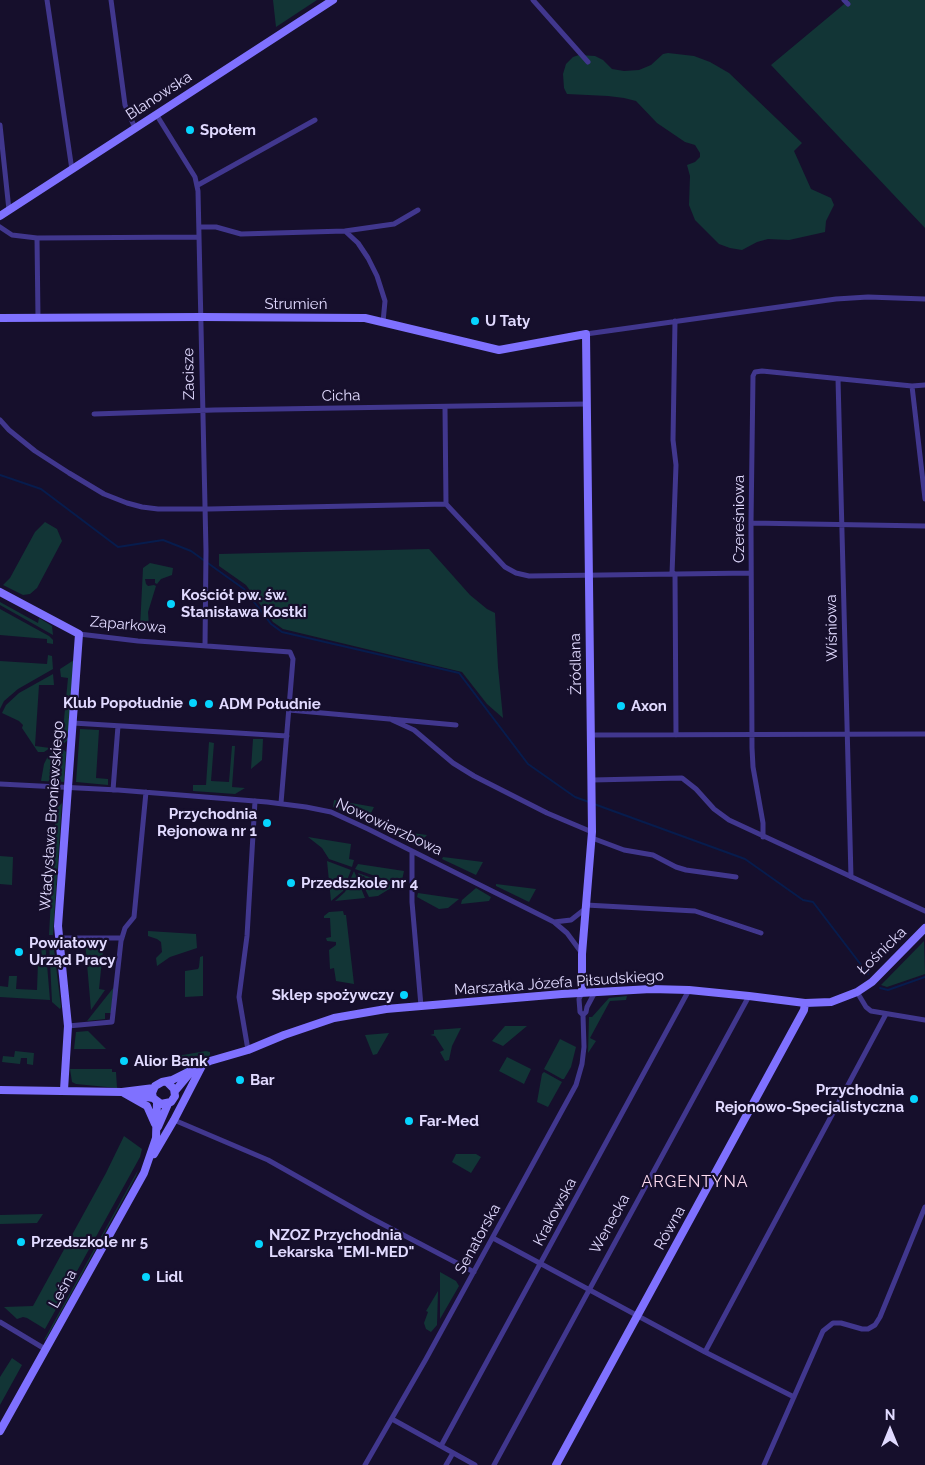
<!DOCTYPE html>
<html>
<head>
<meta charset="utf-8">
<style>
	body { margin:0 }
	#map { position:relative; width:925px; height:1465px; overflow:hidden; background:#160f2c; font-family:Raleway,sans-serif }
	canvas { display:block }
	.north { position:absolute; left:865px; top:1405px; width:50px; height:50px; -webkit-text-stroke:4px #160f2c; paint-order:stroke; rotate:0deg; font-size:14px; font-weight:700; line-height:20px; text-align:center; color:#e1daff }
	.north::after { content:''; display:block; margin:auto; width:18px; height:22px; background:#e1daff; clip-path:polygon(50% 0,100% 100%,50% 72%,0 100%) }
</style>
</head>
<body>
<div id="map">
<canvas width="925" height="1465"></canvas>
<div class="north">N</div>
</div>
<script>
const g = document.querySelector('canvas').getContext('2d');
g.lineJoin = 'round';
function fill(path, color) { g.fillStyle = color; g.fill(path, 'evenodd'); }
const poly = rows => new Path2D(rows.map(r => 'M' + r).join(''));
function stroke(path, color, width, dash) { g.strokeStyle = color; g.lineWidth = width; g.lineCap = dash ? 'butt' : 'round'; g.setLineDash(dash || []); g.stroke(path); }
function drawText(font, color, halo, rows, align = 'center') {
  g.font = font + ' Raleway,sans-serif'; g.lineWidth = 4.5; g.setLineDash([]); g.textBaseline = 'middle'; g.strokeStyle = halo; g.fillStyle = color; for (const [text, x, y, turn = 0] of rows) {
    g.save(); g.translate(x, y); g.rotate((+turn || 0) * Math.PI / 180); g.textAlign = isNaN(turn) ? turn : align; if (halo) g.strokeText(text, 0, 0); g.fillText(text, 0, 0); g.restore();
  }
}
const green = poly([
	[273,0,317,0,276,27],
	[849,0,925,0,925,228,771,65],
	[668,53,694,56,710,62,729,73,802,143,794,151,811,189,831,198,834,205,826,221,825,232,789,240,768,239,757,242,742,250,730,248,719,244,695,220,689,205,690,176,687,165,695,162,700,157,700,153,695,145,685,142,657,123,636,101,624,98,608,96,567,94,564,88,563,74,566,64,573,57,579,55,595,56,603,60,612,69,624,71,639,70,651,65,663,54],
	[45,522,57,529,62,541,37,588,30,594,23,595,3,585,10,578,35,532],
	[429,549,470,595,487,609,495,613,498,667,503,718,487,704,462,672,283,629,273,622,246,585,219,566,219,554],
	[150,563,173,568,172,575,161,579,157,584,155,583,155,579,145,579,146,584,148,586,154,585,156,586,148,612,149,626,146,631,141,632,140,628,143,568],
	[0,602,38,623,39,618,52,626,53,635,0,605],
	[0,609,49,636,53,640,53,644,47,643,47,639,0,635],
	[48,655,52,656,53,669,18,689,4,701,0,709,0,661,47,664],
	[74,660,68,740,63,744,59,742,58,740,62,740,68,678,61,677,60,669],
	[53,674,54,685,39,685,35,746,50,748,44,752,38,752,22,728,23,725,19,721,2,713,6,705,19,693],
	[80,729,99,730,96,778,108,779,108,785,76,782],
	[253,739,263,739,262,760,251,769],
	[209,742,214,743,211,781,229,782,232,746,235,746,232,787,245,788,235,794,193,791,193,785,206,785],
	[56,749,64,750,66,752,64,782,41,781,44,764,48,756],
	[334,800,374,807,367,821,333,807],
	[62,803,53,935,49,935,56,809],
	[388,830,427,835,417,846,388,832],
	[308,837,351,844,349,859,354,860,352,867,329,859,322,848],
	[0,856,13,857,12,885,0,884],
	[443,857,483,862,476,875,442,859],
	[327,861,351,870,343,891,331,901],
	[358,864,404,871,401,885,355,869],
	[354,871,365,898,335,901,345,892],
	[358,873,394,886,378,896,369,897,365,889,369,887,364,876,360,877],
	[496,884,536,889,529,902,496,886],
	[476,888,491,897,489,901,461,904,462,900],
	[418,893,459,899,448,908,439,909,417,897],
	[343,911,344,915,346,915,354,984,336,981,334,968,330,969,329,950,336,945,336,942,327,941,326,938,331,937,330,918,324,918,324,916,329,912],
	[148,931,196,934,197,948,170,957,157,966,156,958,162,952,161,942,157,939,148,936],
	[42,940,45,941,50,1000,0,997,0,986,8,987,9,976,17,976,16,989,37,990,38,962,41,961],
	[49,941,53,941,61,1007,60,1009,52,1002],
	[85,941,104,941,99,989,105,990,91,1010],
	[924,941,925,974,887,987,881,985],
	[203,956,203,996,185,997,185,971,198,969,199,967,200,957],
	[114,987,111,1013,105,1013,105,1019,87,1021],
	[627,996,626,1000,610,1001,590,1038,596,1041,588,1053,589,1017,592,1017,609,998],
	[505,1026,527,1026,503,1046,492,1041],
	[461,1028,452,1046,449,1060,445,1061,440,1052,444,1050,435,1036,430,1035,434,1034,434,1030],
	[88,1031,106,1049,74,1049,76,1032],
	[389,1033,377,1054,373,1055,365,1035],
	[560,1039,576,1047,571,1067,564,1079,562,1079,544,1069],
	[15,1051,34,1053,33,1065,27,1064,27,1058,21,1058,20,1064,2,1062,3,1056,14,1057],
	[206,1051,210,1052,210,1055,185,1070,178,1062,177,1056],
	[507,1057,531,1069,524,1084,499,1071],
	[70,1069,112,1069,112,1072,116,1072,117,1088,76,1084,72,1082],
	[544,1072,562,1082,548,1107,537,1102,542,1074],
	[124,1136,142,1149,140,1157,45,1329,27,1318,23,1317,17,1319,4,1307,33,1306,106,1173],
	[456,1154,476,1154,481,1157,471,1173,452,1162],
	[138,1170,136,1176,46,1339,44,1340],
	[43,1214,37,1223,0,1224,0,1215],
	[440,1272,456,1281,459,1286,440,1319],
	[438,1291,437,1325,431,1332,426,1329,424,1323,428,1312,426,1311],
	[12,1358,22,1365,0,1405,0,1377]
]);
const stream = poly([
	[0,475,41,489,118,547,163,540,191,551,244,589,271,624,282,632,459,673,528,764,575,797,589,802],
	[594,804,745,859,803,900,813,902,868,974],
	[880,988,888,990,925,977]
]);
const street = poly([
	[47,0,72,170],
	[111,0,125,105,135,128],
	[533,0,588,62],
	[844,0,848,4],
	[156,114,195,177,198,191,206,551,205,646],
	[0,125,9,210],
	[198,185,315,120],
	[0,227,12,235,37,238,199,237],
	[199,227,216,227,241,234,345,231,358,243,368,258,377,276,385,301,383,322],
	[345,231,394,224,418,210],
	[37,238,38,318],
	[586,334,836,299,868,297,925,299],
	[838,379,851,877],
	[912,386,925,499],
	[445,408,446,504],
	[94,414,214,410,587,404],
	[0,420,9,430,35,451,69,473,104,494,127,503,142,507,158,509,209,509,446,504,505,567,516,573,529,576,751,573],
	[751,523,925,526],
	[672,574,676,465,673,440,675,321],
	[675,574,676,735],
	[79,634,138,641,290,652,293,659,281,803],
	[289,710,456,725],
	[390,719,414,730,453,763,474,776,547,813,592,832],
	[73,723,287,736],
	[591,735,925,734],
	[592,780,682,778,696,789,714,809,729,820,925,911],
	[0,784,118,790,267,802,306,807,331,812,368,829,554,922,567,933,581,952],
	[113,790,118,726],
	[763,837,763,823,753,767,752,748,751,523,753,376,755,372,762,371,912,386,925,385],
	[592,838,624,850,653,855,676,867,686,870,736,877],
	[412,852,412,902,421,1006],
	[586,905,695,911,761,933],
	[554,922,571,920,585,909],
	[58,938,122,938],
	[857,992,866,1007,871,1011,925,1020],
	[583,1015,586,1012,587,1007,595,992],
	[68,1026,112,1022,121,941,125,928,134,917,146,792],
	[248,1050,239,997,247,936,255,801],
	[174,1120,268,1160,369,1217,474,1272],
	[493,1238,705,1352,794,1397],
	[0,1322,45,1349],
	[705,1352,886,1014],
	[392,1419,475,1465],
	[441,1446,689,990],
	[365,1465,426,1359,576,1085,582,1064,584,1047,583,1015,580,1012,579,999,582,993],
	[446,1465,453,1453],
	[494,1465,749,996],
	[764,1465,823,1331,833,1323,841,1323,862,1329,868,1329,875,1325,880,1317,925,1207]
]);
const secondary = poly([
	[0,216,333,0],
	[0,318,201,317,365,318,499,350,586,334,592,832,582,954,582,993],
	[0,592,79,634,58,926,68,1026,64,1090],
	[167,1082,174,1089,175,1096,171,1102,161,1104,153,1098,152,1093,155,1086,162,1082,172,1080,210,1061,248,1050,284,1035,334,1018,386,1009,562,994,651,989,689,990,749,996,805,1003,831,1002,857,992,872,982,925,928],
	[0,1090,122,1092,154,1088],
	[175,1091,190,1073],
	[124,1093,147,1106,155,1124],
	[131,1094,153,1098],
	[158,1127,168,1104],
	[154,1154,174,1120,203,1064],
	[0,1431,144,1173,156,1138,157,1102],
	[556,1465,804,1010,805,1003]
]);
const markers = [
	[190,130,5,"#06d5ff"],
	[475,321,5,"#06d5ff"],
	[171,604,5,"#06d5ff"],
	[193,703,5,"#06d5ff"],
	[209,704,5,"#06d5ff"],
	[621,706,5,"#06d5ff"],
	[267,823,5,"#06d5ff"],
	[291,883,5,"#06d5ff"],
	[19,952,5,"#06d5ff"],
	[404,995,5,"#06d5ff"],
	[124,1061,5,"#06d5ff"],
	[240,1080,5,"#06d5ff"],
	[914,1099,5,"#06d5ff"],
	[409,1121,5,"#06d5ff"],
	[21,1242,5,"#06d5ff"],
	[259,1244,5,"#06d5ff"],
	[146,1277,5,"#06d5ff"]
];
const streetNames = [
	["Blanowska",159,96,-33],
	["Strumień",296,304],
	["Zacisze",189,374,-91],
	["Cicha",341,396,-1],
	["Czereśniowa",739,519,-90],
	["Zaparkowa",128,625,5],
	["Wiśniowa",832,628,-91],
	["Źródlana",576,664,-91],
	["Władysława Broniewskiego",52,816,-86],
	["Nowowierzbowa",389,827,25],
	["Łośnicka",882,951,-44],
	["Marszałka Józefa Piłsudskiego",559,983,-4],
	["Krakowska",555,1212,-62],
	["Wenecka",610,1224,-61],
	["Równa",670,1228,-61],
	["Senatorska",478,1239,-61],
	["Leśna",63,1289,-61]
];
const poiNames = [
	["Społem",200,130],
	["U Taty",485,321],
	["Kościół pw. św.",181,595],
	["Stanisława Kostki",181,612],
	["Klub Popołudnie",183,703,"right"],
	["ADM Południe",219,704],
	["Axon",631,706],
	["Przychodnia",257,814,"right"],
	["Rejonowa nr 1",257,831,"right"],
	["Przedszkole nr 4",301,883],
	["Powiatowy",29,943],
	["Urząd Pracy",29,960],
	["Sklep spożywczy",394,995,"right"],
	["Alior Bank",134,1061],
	["Bar",250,1080],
	["Przychodnia",904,1090,"right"],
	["Rejonowo-Specjalistyczna",904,1107,"right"],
	["Far-Med",419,1121],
	["NZOZ Przychodnia",269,1235],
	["Lekarska \"EMI-MED\"",269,1252],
	["Przedszkole nr 5",31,1242],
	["Lidl",156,1277]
];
const neighbourhoodNames = [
	["ARGENTYNA",695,1182]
];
fill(green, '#123536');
stroke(stream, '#071c4d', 2);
stroke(street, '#41378e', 5);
stroke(secondary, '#7f71ff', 8);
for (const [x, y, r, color] of markers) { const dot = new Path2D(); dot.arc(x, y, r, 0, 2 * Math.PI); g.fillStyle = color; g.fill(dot); stroke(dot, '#160f2c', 2); }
drawText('15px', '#e1daff', '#160f2c', streetNames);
drawText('bold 15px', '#e1daff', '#160f2c', poiNames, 'left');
g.letterSpacing = '1px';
drawText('16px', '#ffdcf0', '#160f2c', neighbourhoodNames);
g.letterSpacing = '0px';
</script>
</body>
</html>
